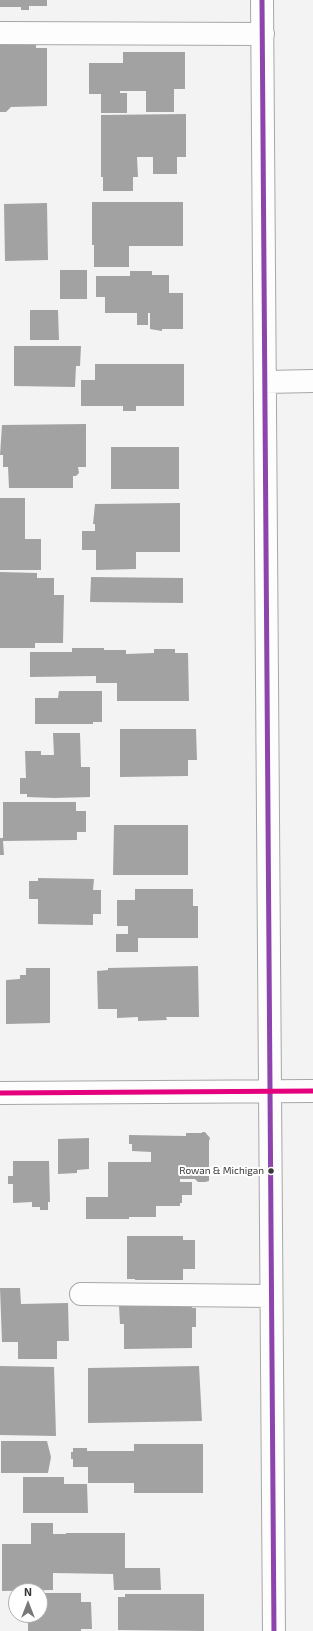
<!DOCTYPE html>
<html>
<head>
<meta charset="utf-8">
<style>
	body { margin:0 }
	#map { position:relative; width:313px; height:1631px; overflow:hidden; background:#f4f3f4; font-family:"Exo 2",sans-serif }
	canvas { display:block }
	.north { position:absolute; left:8px; top:1583px; width:40px; height:40px; box-sizing:border-box; background:#fff; border:1px solid #afafaf; border-radius:50%; rotate:0deg; font-size:11px; font-weight:700; line-height:16px; text-align:center; color:#383738 }
	.north::after { content:''; display:block; margin:auto; width:14px; height:18px; background:#7a797a; clip-path:polygon(50% 0,100% 100%,50% 72%,0 100%) }
</style>
</head>
<body>
<div id="map">
<canvas width="313" height="1631"></canvas>
<div class="north">N</div>
</div>
<script>
const g = document.querySelector('canvas').getContext('2d');
g.lineJoin = 'round';
function fill(path, color) { g.fillStyle = color; g.fill(path, 'evenodd'); }
const poly = rows => new Path2D(rows.map(r => 'M' + r).join(''));
function stroke(path, color, width, dash) { g.strokeStyle = color; g.lineWidth = width; g.lineCap = dash ? 'butt' : 'round'; g.setLineDash(dash || []); g.stroke(path); }
function drawText(font, color, halo, rows, align = 'center') {
  g.font = font + ' "Exo 2",sans-serif'; g.lineWidth = 4; g.setLineDash([]); g.textBaseline = 'middle'; g.strokeStyle = halo; g.fillStyle = color; for (const [text, x, y, turn = 0] of rows) {
    g.save(); g.translate(x, y); g.rotate((+turn || 0) * Math.PI / 180); g.textAlign = isNaN(turn) ? turn : align; if (halo) g.strokeText(text, 0, 0); g.fillText(text, 0, 0); g.restore();
  }
}
const building = poly([
	[0,0,47,0,47,6,29,6,29,10,21,10,21,7,0,7],
	[0,45,36,45,36,48,47,48,47,106,11,107,6,112,0,112],
	[123,52,185,52,185,89,174,89,174,112,146,112,146,91,120,91,120,93,127,93,127,113,101,113,101,94,89,94,89,63,123,63],
	[186,114,186,157,177,157,177,174,153,174,153,157,137,157,138,177,133,177,133,191,103,191,103,177,101,177,101,115],
	[92,202,183,202,183,246,129,246,129,267,94,267,94,245,92,245],
	[47,203,48,260,5,261,4,204],
	[60,270,87,270,87,299,60,299],
	[130,271,152,271,152,275,169,275,169,293,183,293,183,329,162,329,162,331,150,329,150,313,148,313,148,325,137,325,137,313,105,313,105,297,96,297,96,276,130,276],
	[30,310,58,310,59,340,30,340],
	[14,346,81,346,80,366,76,366,75,387,14,386],
	[95,364,184,364,184,406,136,406,136,411,123,411,123,406,81,406,81,380,95,380],
	[86,424,86,467,78,467,79,473,76,476,73,476,73,488,9,488,8,467,3,467,3,455,0,455,2,425],
	[111,447,179,447,179,489,111,489],
	[0,498,25,498,25,539,41,539,41,570,0,570],
	[180,503,180,552,136,552,136,569,96,570,96,550,82,550,82,531,95,531,95,524,93,524,95,504],
	[0,572,37,573,37,578,54,578,54,595,64,595,63,643,35,643,35,648,0,648],
	[91,577,183,578,183,603,90,602],
	[72,648,104,648,104,650,126,650,126,654,154,653,154,649,175,649,175,653,188,653,189,701,117,701,117,683,96,683,96,676,30,677,30,652,72,652],
	[59,691,102,691,102,722,93,722,93,724,35,724,35,698,58,698],
	[120,729,196,729,197,760,188,760,188,776,120,777],
	[53,733,80,733,81,767,90,767,90,797,54,798,27,797,27,794,20,794,20,778,26,778,25,751,41,751,41,755,54,755],
	[3,802,76,802,76,811,86,811,86,832,77,832,77,840,3,841,4,855,0,855,0,838,3,838],
	[114,825,188,825,188,875,113,875],
	[38,878,94,879,93,890,101,890,101,914,93,914,93,925,38,924,38,899,29,899,29,881,38,881],
	[135,889,193,889,193,906,198,906,198,938,138,938,138,952,116,952,116,934,128,934,128,926,117,926,117,900,135,900],
	[198,966,199,1017,166,1017,167,1020,138,1021,138,1017,117,1018,117,1009,98,1009,97,971,108,970,108,968],
	[26,968,50,968,50,1023,6,1024,6,980,20,979,20,975,26,975],
	[202,1132,205,1132,210,1138,209,1141,209,1181,205,1182,198,1182,195,1179,180,1179,180,1182,192,1182,192,1195,182,1195,182,1203,180,1203,180,1206,156,1206,156,1217,129,1217,129,1219,86,1219,86,1197,108,1197,108,1162,151,1162,151,1152,132,1151,132,1144,129,1144,129,1135,186,1136,186,1133,202,1133],
	[89,1138,89,1169,77,1170,77,1173,58,1174,58,1139],
	[13,1161,49,1161,50,1202,48,1202,48,1210,40,1210,40,1207,32,1207,32,1202,13,1203,13,1184,8,1184,8,1176,13,1176],
	[127,1236,183,1236,183,1240,195,1240,195,1269,183,1269,183,1280,135,1280,135,1279,127,1279],
	[0,1288,20,1288,21,1304,68,1303,69,1341,57,1341,57,1359,18,1359,18,1342,2,1342],
	[191,1301,192,1308,196,1308,196,1327,192,1327,192,1348,124,1349,124,1324,120,1324,119,1306,124,1306,124,1303],
	[0,1366,54,1367,56,1436,0,1435],
	[199,1366,202,1421,88,1423,88,1368],
	[1,1441,47,1441,51,1457,48,1473,1,1473],
	[134,1444,203,1444,203,1493,134,1493,134,1483,88,1483,88,1467,73,1467,73,1459,71,1459,71,1452,73,1452,73,1448,87,1448,87,1451,134,1451],
	[23,1477,64,1477,64,1484,87,1484,88,1513,23,1513],
	[31,1523,53,1523,53,1534,66,1534,66,1533,125,1533,125,1568,160,1568,161,1590,114,1590,113,1574,53,1573,53,1590,2,1591,2,1544,31,1544],
	[40,1593,81,1593,81,1602,91,1602,92,1629,81,1629,81,1631,28,1631,28,1615,40,1615],
	[125,1594,204,1594,204,1631,118,1630,118,1597,125,1597]
]);
const minor = poly([
	[262,0,274,1631],
	[0,33,263,34],
	[265,382,313,381],
	[0,1093,313,1091],
	[81,1294,271,1296]
]);
const bus1 = poly([
	[262,0,274,1631]
]);
const bus2 = poly([
	[0,1093,313,1091]
]);
const markers = [
	[271,1171,3.5,"#383738"]
];
const busNames = [
	["Rowan & Michigan",264,1171]
];
fill(building, '#a3a2a3');
stroke(minor, '#a8a7a8', 24);
stroke(minor, '#fdfdfd', 22);
stroke(bus1, '#8e44ad', 5);
stroke(bus2, '#e5007d', 5);
for (const [x, y, r, color] of markers) { const dot = new Path2D(); dot.arc(x, y, r, 0, 2 * Math.PI); g.fillStyle = color; g.fill(dot); stroke(dot, '#fff', 1.5); }
drawText('10px', '#383738', '#fff', busNames, 'right');
</script>
</body>
</html>
